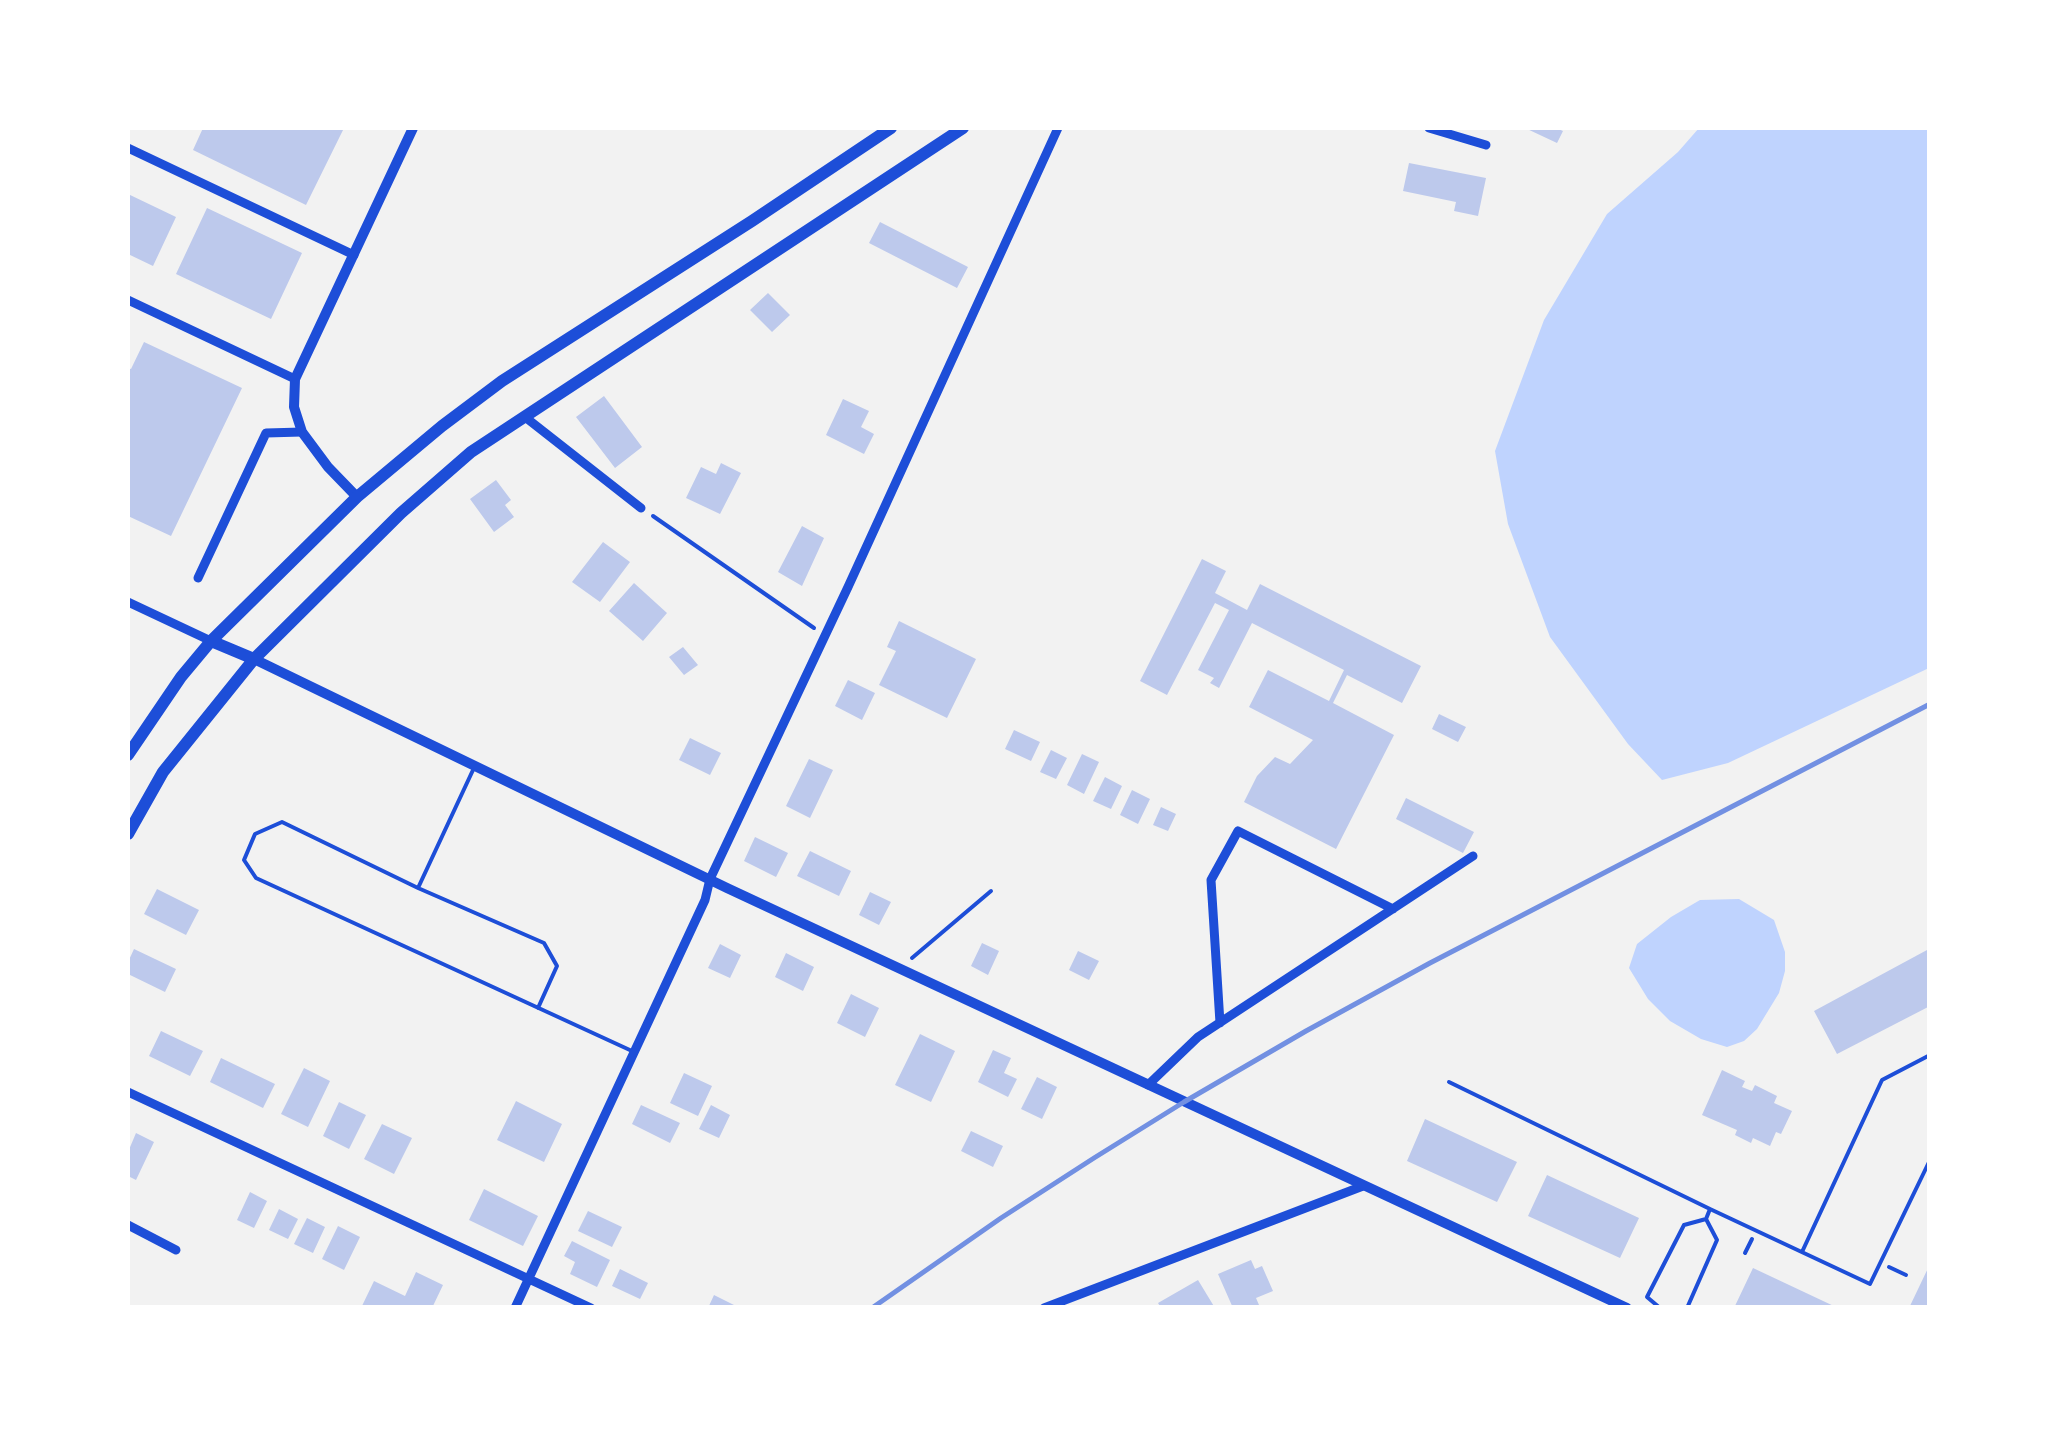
<!DOCTYPE html>
<html>
<head>
<meta charset="utf-8">
<style>
	body { margin:0 }
	#map { position:relative; width:2057px; height:1435px; overflow:hidden; background:#f2f2f2; font-family:Inter,sans-serif }
	canvas { display:block }
	.frame { position:absolute; inset:0; border:130px solid #fff; pointer-events:none }
</style>
</head>
<body>
<div id="map">
<canvas width="2057" height="1435"></canvas>
<div class="frame"></div>
</div>
<script>
const g = document.querySelector('canvas').getContext('2d');
g.lineJoin = 'round';
function fill(path, color) { g.fillStyle = color; g.fill(path, 'evenodd'); }
const poly = rows => new Path2D(rows.map(r => 'M' + r).join(''));
function stroke(path, color, width, dash) { g.strokeStyle = color; g.lineWidth = width; g.lineCap = dash ? 'butt' : 'round'; g.setLineDash(dash || []); g.stroke(path); }
const water = poly([
	[1699,128,1929,128,1929,668,1728,763,1662,780,1628,744,1550,637,1508,524,1495,451,1544,320,1607,214,1678,152],
	[1739,899,1774,920,1785,952,1785,971,1779,993,1757,1029,1744,1041,1727,1047,1701,1039,1670,1021,1648,999,1629,968,1637,944,1671,917,1700,900]
]);
const building = poly([
	[203,128,344,128,306,205,193,150],
	[1525,128,1556,128,1563,131,1557,143],
	[1409,163,1486,178,1478,216,1454,211,1456,202,1403,191],
	[128,194,176,217,153,266,128,254],
	[207,208,302,253,271,319,176,274],
	[880,222,968,267,957,288,869,243],
	[768,293,790,315,772,332,750,310],
	[144,342,242,388,171,536,128,516,128,368,131,369],
	[604,396,642,447,615,468,576,417],
	[843,399,869,411,861,427,874,434,864,454,826,435],
	[721,463,741,473,720,514,686,498,701,467,716,474],
	[496,480,511,500,505,505,514,517,494,532,470,499],
	[802,526,824,538,802,586,778,572],
	[603,542,630,562,600,602,572,582],
	[1202,559,1226,571,1215,593,1247,610,1260,584,1421,666,1402,703,1347,675,1333,703,1394,735,1336,849,1244,802,1257,776,1275,757,1290,764,1313,740,1249,707,1268,670,1329,701,1344,670,1252,623,1219,688,1210,683,1214,678,1198,670,1229,610,1215,603,1167,695,1140,681],
	[634,583,667,613,643,641,609,611],
	[899,621,976,659,947,718,879,685,896,651,887,647],
	[683,647,698,665,684,675,669,657],
	[848,680,875,693,862,720,835,706],
	[1439,714,1466,727,1458,742,1432,729],
	[1014,730,1040,742,1031,761,1005,749],
	[690,738,721,753,710,775,679,760],
	[1051,750,1067,758,1056,779,1040,772],
	[1082,754,1099,762,1084,794,1067,785],
	[809,759,833,770,810,818,786,806],
	[1105,777,1122,786,1111,809,1093,801],
	[1132,790,1150,799,1138,824,1120,815],
	[1406,798,1474,832,1463,853,1396,819],
	[1161,807,1176,814,1168,831,1153,825],
	[755,837,788,853,776,877,744,861],
	[810,851,851,871,839,896,797,876],
	[157,889,199,910,186,935,144,914],
	[870,892,891,902,879,925,859,915],
	[982,943,999,951,988,975,971,966],
	[720,944,741,955,730,978,708,968],
	[134,949,176,969,165,992,128,974,128,962],
	[1927,950,1930,955,1930,1006,1837,1054,1814,1011],
	[1078,951,1099,961,1089,980,1069,970],
	[786,953,814,967,803,991,775,977],
	[851,994,879,1008,865,1037,837,1023],
	[161,1031,203,1051,190,1076,149,1056],
	[920,1034,955,1051,931,1102,895,1085],
	[993,1050,1011,1058,1004,1073,1017,1079,1008,1097,978,1082],
	[221,1058,275,1084,263,1108,210,1082],
	[304,1068,330,1081,308,1127,281,1114],
	[1722,1070,1745,1081,1742,1087,1752,1091,1755,1085,1777,1096,1774,1103,1792,1111,1781,1134,1776,1132,1770,1146,1753,1138,1751,1143,1735,1135,1737,1130,1702,1115],
	[684,1073,712,1086,698,1116,670,1103],
	[1037,1077,1057,1087,1042,1119,1021,1109],
	[516,1101,562,1124,544,1162,497,1140],
	[339,1102,366,1115,349,1149,323,1136],
	[641,1105,680,1123,670,1143,632,1124],
	[711,1105,730,1115,719,1138,699,1129],
	[1425,1119,1517,1162,1497,1202,1407,1161],
	[382,1124,412,1138,394,1174,364,1159],
	[971,1131,1003,1146,993,1167,961,1151],
	[136,1133,154,1142,136,1180,128,1176,128,1152],
	[1547,1175,1639,1218,1620,1258,1528,1216],
	[484,1189,538,1216,523,1246,469,1220],
	[250,1192,267,1201,254,1228,237,1220],
	[279,1209,298,1219,288,1239,269,1230],
	[588,1211,622,1227,612,1247,578,1231],
	[307,1218,325,1227,313,1253,294,1244],
	[338,1226,360,1237,344,1270,322,1259],
	[572,1241,610,1260,597,1287,570,1274,575,1262,564,1256],
	[1251,1260,1255,1269,1262,1266,1273,1291,1256,1298,1259,1305,1253,1308,1233,1308,1218,1274],
	[1930,1264,1930,1308,1909,1308],
	[1753,1268,1838,1308,1734,1308],
	[620,1269,648,1283,640,1299,612,1286],
	[416,1272,443,1285,432,1308,361,1308,374,1281,405,1296],
	[1198,1280,1215,1308,1161,1308,1158,1303],
	[714,1295,740,1308,708,1308]
]);
const path = poly([
	[653,516,814,628],
	[912,958,991,891],
	[1745,1253,1752,1239],
	[1889,1267,1906,1275]
]);
const service = poly([
	[473,770,418,888,282,822,255,834,244,860,256,878,632,1051],
	[418,888,544,943,557,966,538,1008],
	[1449,1082,1710,1209,1706,1219,1717,1240,1687,1308],
	[1710,1209,1870,1284,1930,1160],
	[1802,1252,1882,1080,1930,1055],
	[1660,1308,1647,1297,1684,1225,1706,1219]
]);
const minor = poly([
	[1429,128,1486,145],
	[128,148,354,255],
	[128,300,295,379],
	[525,417,641,508],
	[198,578,266,433,302,432],
	[128,602,211,641],
	[1220,1023,1211,880,1238,831,1393,909],
	[1148,1085,1198,1037,1473,856],
	[128,1092,591,1308],
	[128,1225,176,1250],
	[515,1308,705,900,710,879,848,587,1058,128],
	[1044,1308,1363,1186]
]);
const tertiary = poly([
	[357,497,328,467,302,432,294,407,295,379,413,128],
	[254,659,727,888,1627,1308]
]);
const secondary = poly([
	[211,641,254,659],
	[128,755,181,677,211,641,357,497,442,426,502,381,752,221,891,128],
	[128,834,163,772,254,659,401,513,471,452,963,128]
]);
const rail = poly([
	[872,1308,1001,1218,1094,1158,1184,1102,1306,1031,1430,963,1930,704]
]);
fill(water, '#bfd3fe');
fill(building, '#bdc9ec');
stroke(path, '#1d4ed8', 4);
stroke(service, '#1d4ed8', 4);
stroke(minor, '#1d4ed8', 9);
stroke(tertiary, '#1d4ed8', 10);
stroke(secondary, '#1d4ed8', 12);
stroke(rail, '#7290e2', 5);
</script>
</body>
</html>
